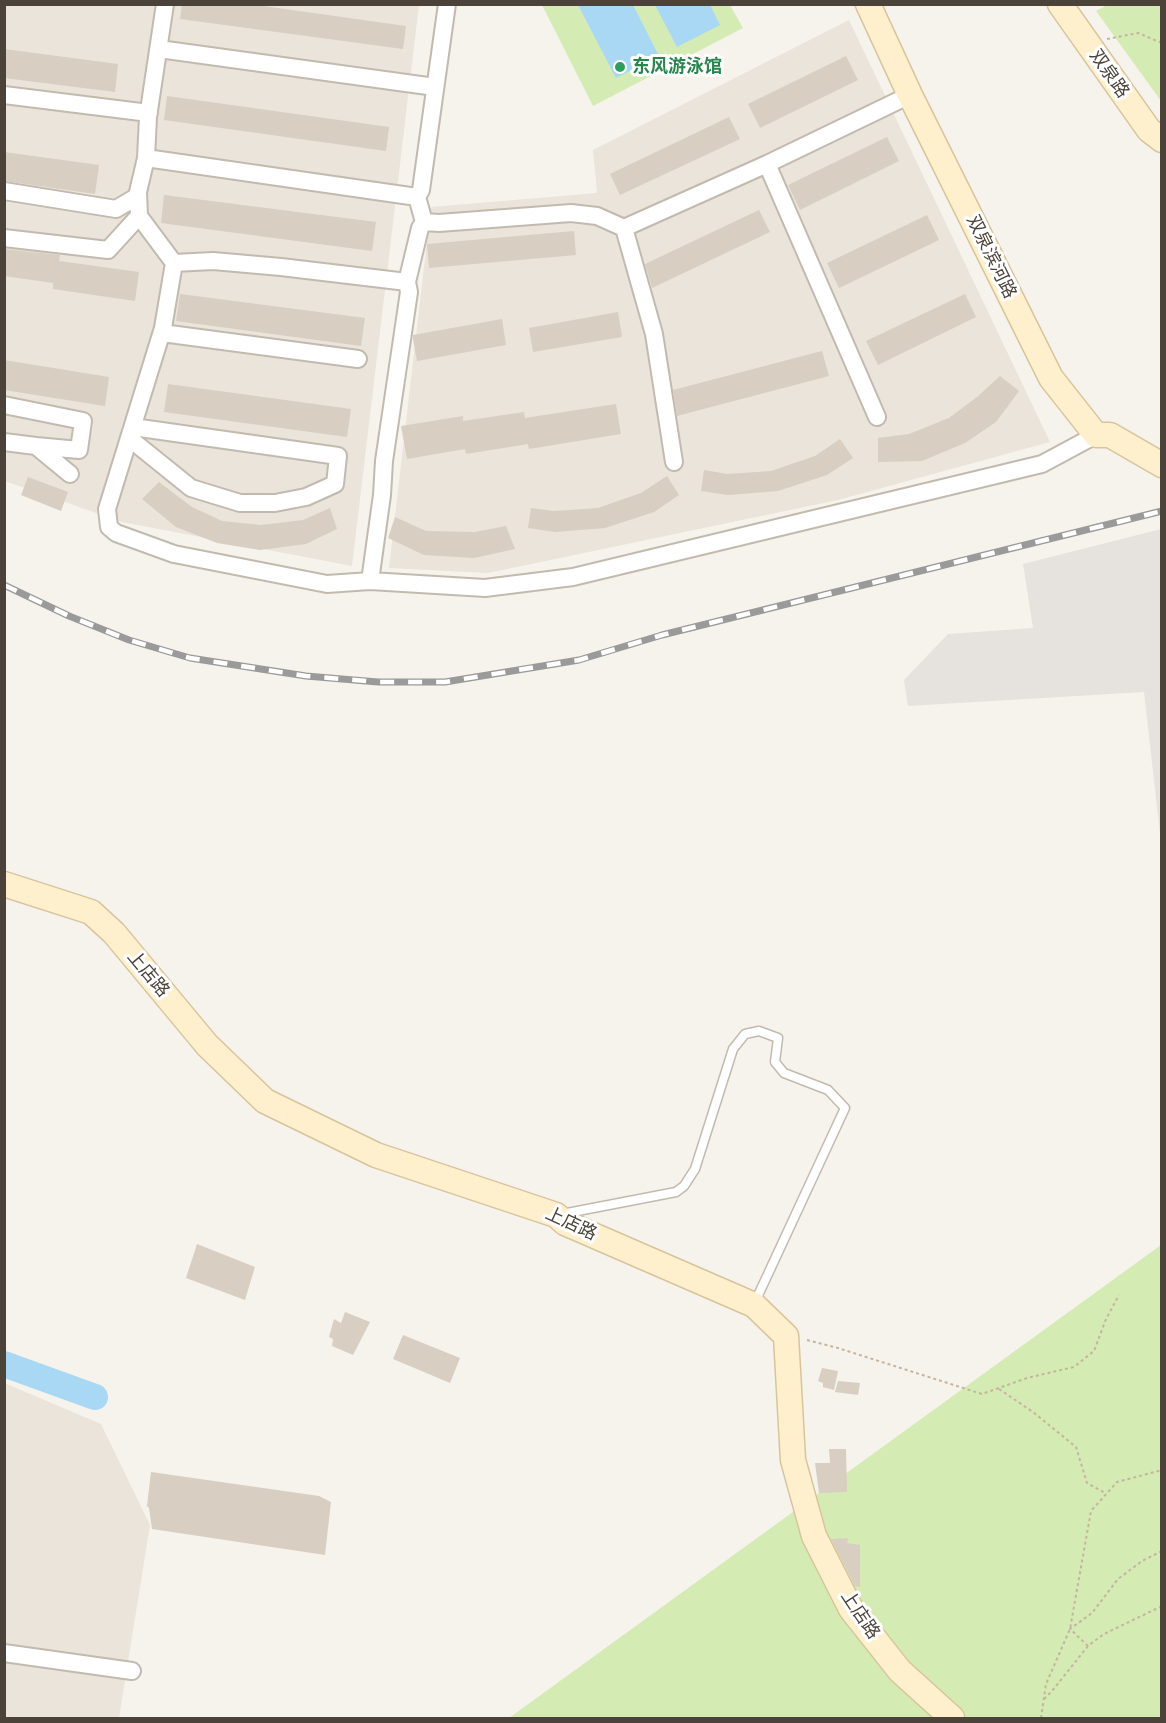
<!DOCTYPE html>
<html>
<head>
<meta charset="utf-8">
<style>
	body { margin:0 }
	#map { position:relative; width:1166px; height:1723px; overflow:hidden; background:#f6f3ec; font-family:"PT Sans",sans-serif }
	canvas { display:block }
	.frame { position:absolute; inset:0; border:6px solid #4b4339; pointer-events:none }
</style>
</head>
<body>
<div id="map">
<canvas width="1166" height="1723"></canvas>
<div class="frame"></div>
</div>
<script>
const g = document.querySelector('canvas').getContext('2d');
g.lineJoin = 'round';
function fill(path, color) { g.fillStyle = color; g.fill(path, 'evenodd'); }
const poly = rows => new Path2D(rows.map(r => 'M' + r).join(''));
function stroke(path, color, width, dash) { g.strokeStyle = color; g.lineWidth = width; g.lineCap = dash ? 'butt' : 'round'; g.setLineDash(dash || []); g.stroke(path); }
function drawText(font, color, halo, rows, align = 'center') {
  g.font = font + ' "PT Sans","Noto Sans SC",sans-serif'; g.lineWidth = 6; g.setLineDash([]); g.textBaseline = 'middle'; g.strokeStyle = halo; g.fillStyle = color; for (const [text, x, y, turn = 0] of rows) {
    g.save(); g.translate(x, y); g.rotate((+turn || 0) * Math.PI / 180); g.textAlign = isNaN(turn) ? turn : align; if (halo) g.strokeText(text, 0, 0); g.fillText(text, 0, 0); g.restore();
  }
}
const residential = poly([
	[5,5,419,5,352,566,122,522,5,481],
	[849,20,1050,442,838,500,488,573,389,568,431,207,597,193,593,150],
	[4,1383,101,1424,150,1525,119,1718,5,1718]
]);
const industrial = poly([
	[1161,529,1162,529,1161,843,1144,692,908,706,904,680,948,634,1033,628,1023,564]
]);
const green = poly([
	[1109,4,1161,5,1161,101,1096,11],
	[542,5,730,5,743,28,593,106],
	[1161,1245,1161,1718,509,1718,819,1493]
]);
const water = poly([
	[578,5,633,5,659,56,616,78],
	[655,5,710,5,720,25,677,47]
]);
const river = poly([
	[4,1364,95,1397]
]);
const building = poly([
	[182,4,249,4,406,26,403,49,180,19],
	[4,49,118,64,115,92,4,78],
	[846,56,858,80,760,128,748,104],
	[167,96,389,127,386,151,164,120],
	[729,117,740,139,620,195,610,174],
	[887,137,899,161,800,210,788,185],
	[4,152,99,165,95,194,4,181],
	[164,195,376,222,372,251,161,223],
	[759,210,770,232,652,288,645,264],
	[927,215,939,240,839,288,827,263],
	[574,231,576,255,429,268,427,244],
	[4,249,60,255,59,261,139,272,135,301,53,289,53,283,4,276],
	[180,294,365,318,361,346,176,321],
	[965,294,976,317,878,365,866,341],
	[618,312,622,337,533,352,529,328],
	[502,319,506,345,417,361,413,339,413,335],
	[822,351,829,376,677,416,673,390],
	[4,360,109,377,105,406,4,390],
	[1000,376,1019,391,996,422,965,443,922,461,878,462,878,438,909,434,949,418,977,397],
	[168,384,351,409,347,437,164,412],
	[616,404,621,434,529,449,528,444,466,454,465,449,407,459,401,426,463,416,463,421,524,412,525,418],
	[840,439,853,458,827,475,778,491,728,495,701,491,704,470,727,474,771,471,815,456],
	[667,476,679,495,654,512,605,528,555,532,528,528,531,508,554,511,598,508,641,493],
	[28,477,68,492,61,511,21,495],
	[159,482,192,507,222,521,261,525,303,520,330,508,337,529,306,544,260,550,217,543,176,527,142,499],
	[395,517,426,531,475,532,506,526,515,549,474,558,424,555,388,538],
	[197,1244,255,1267,245,1300,186,1278],
	[345,1312,370,1322,353,1355,332,1346,333,1339,329,1337,334,1319,341,1323],
	[403,1335,460,1358,450,1383,393,1359],
	[822,1368,838,1371,834,1390,823,1387,823,1383,818,1381],
	[838,1381,860,1383,858,1395,835,1392],
	[829,1449,846,1449,847,1492,819,1493,815,1463,830,1463],
	[151,1472,319,1496,331,1502,325,1555,152,1529,149,1508,147,1506],
	[848,1538,847,1543,860,1545,860,1587,855,1586,831,1539]
]);
const path = poly([
	[1107,39,1138,33,1162,43],
	[807,1340,838,1348,982,1394,1027,1378,1074,1367,1094,1351,1106,1319,1119,1295],
	[999,1389,1033,1412,1076,1447,1087,1483,1105,1493],
	[1088,1646,1070,1629,1092,1613,1118,1579,1142,1561,1162,1551],
	[1044,1699,1052,1691,1088,1646,1104,1634,1162,1606],
	[1041,1718,1046,1684,1070,1629,1091,1511,1117,1482,1162,1470]
]);
const lane = poly([
	[562,1214,676,1192,684,1186,695,1169,733,1049,745,1034,759,1031,778,1038,775,1062,784,1073,828,1090,845,1108,755,1302]
]);
const street = poly([
	[165,4,148,117,146,158,138,192,139,216,174,263,163,328,107,509,109,527,116,533,174,554,327,584,370,581,485,588,573,577,1042,464,1096,435],
	[159,49,435,87],
	[4,95,149,113],
	[146,158,417,197],
	[767,164,877,417],
	[4,191,116,209,138,196],
	[424,222,439,223,571,213,597,216,624,228,654,334,674,462],
	[624,228,767,164,910,95],
	[4,238,108,250,139,216],
	[174,263,213,261,281,267,407,282],
	[162,333,358,359],
	[4,405,83,421,79,450,36,446],
	[129,438,191,488,240,503,275,503,306,497,335,484,338,456,133,427],
	[4,442,36,446,70,474],
	[370,581,382,495,384,461,409,292,407,282,420,228,424,222,417,197,421,190,447,4],
	[4,1653,132,1671]
]);
const secondary = poly([
	[868,4,910,95,1051,378,1096,435,1110,435,1162,465],
	[1060,4,1149,130,1162,140],
	[4,884,91,912,114,933,207,1045,265,1101,376,1155,556,1215,565,1223,754,1305,786,1336,793,1460,814,1536,851,1609,900,1671,952,1718]
]);
const rail = poly([
	[4,585,69,616,129,640,190,658,306,676,378,682,445,682,579,660,662,635,1162,511]
]);
const markers = [
	[620,67,6,"#2e9e5b"]
];
const leisureNames = [
	["东风游泳馆",632,67]
];
const streetNames = [
	["双泉路",1109,74,55],
	["双泉滨河路",991,257,64],
	["上店路",148,974,50],
	["上店路",571,1224,25],
	["上店路",860,1615,56]
];
fill(residential, '#eae4da');
fill(industrial, '#e6e2dd');
fill(green, '#d5ebb4');
fill(water, '#a8d8f3');
stroke(river, '#a8d8f3', 26);
fill(building, '#d8cec1');
stroke(lane, '#c2baae', 11);
stroke(street, '#c2baae', 20);
stroke(secondary, '#d7c49b', 27);
stroke(path, '#c5b59e', 2, [3, 3]);
stroke(lane, '#fff', 8);
stroke(street, '#fff', 16);
stroke(secondary, '#fff0cd', 24);
stroke(rail, '#9a9a9a', 7);
stroke(rail, '#fff', 4.5, [14]);
for (const [x, y, r, color] of markers) { const dot = new Path2D(); dot.arc(x, y, r, 0, 2 * Math.PI); g.fillStyle = color; g.fill(dot); stroke(dot, '#fff', 2); }
drawText('bold 18px', '#27864d', '#fff', leisureNames, 'left');
drawText('18px', '#4b4339', '#fff', streetNames);
</script>
</body>
</html>
